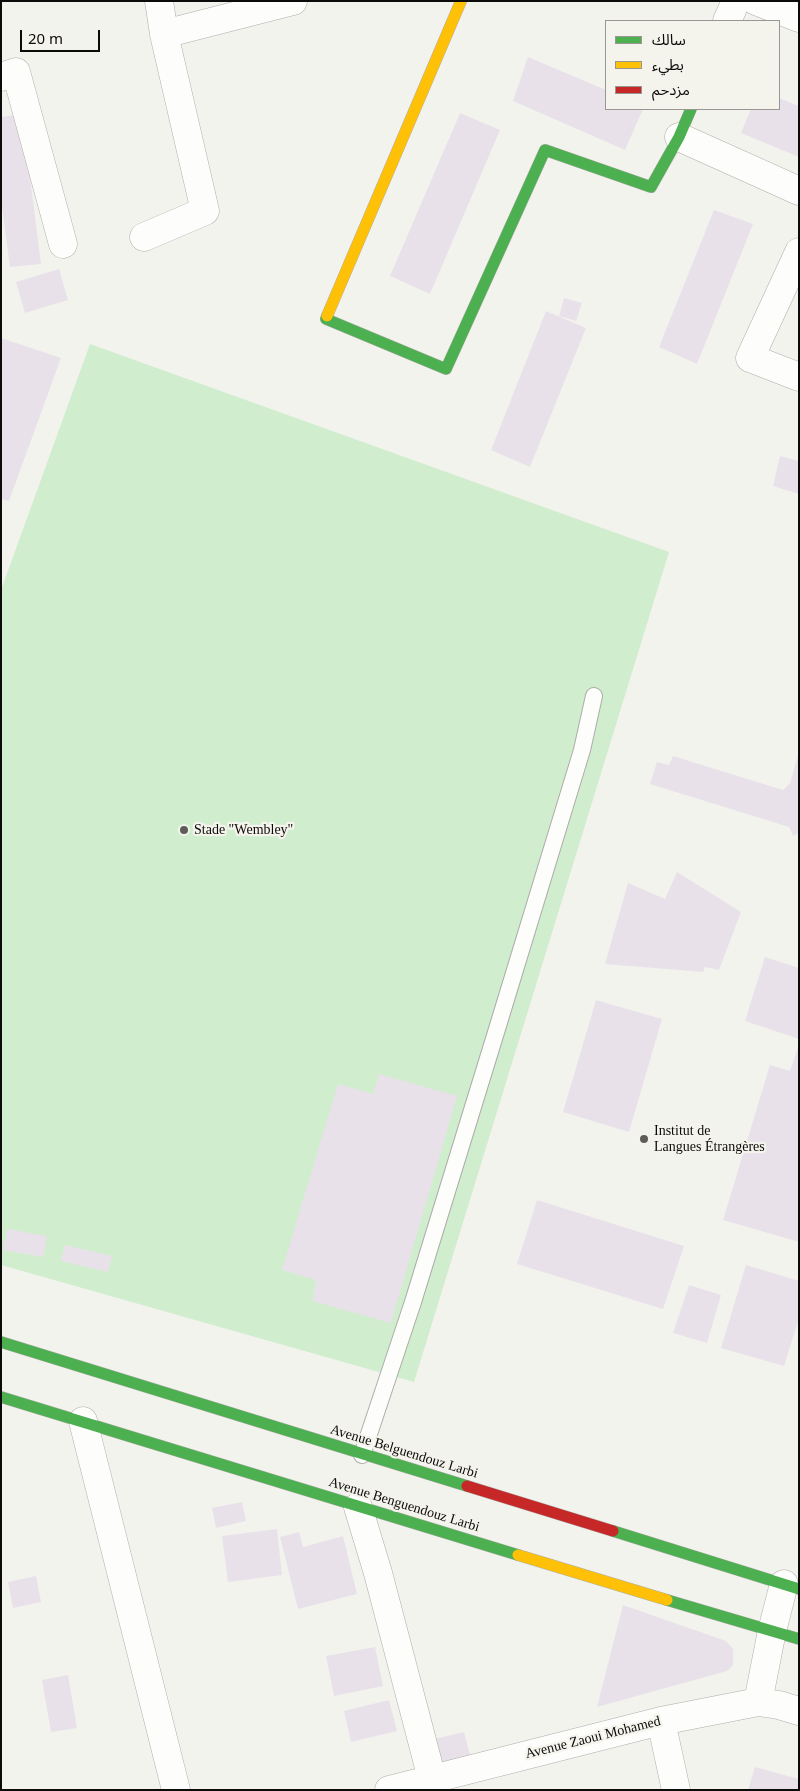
<!DOCTYPE html>
<html>
<head>
<meta charset="utf-8">
<style>
	body { margin:0 }
	#map { position:relative; width:800px; height:1791px; overflow:hidden; background:#f3f3ee; font-family:Georgia,"Noto Sans Arabic",serif }
	canvas { display:block }
	.frame { position:absolute; inset:0; border:2px solid #0c0b09; pointer-events:none }
	.legend { position:absolute; left:605px; top:20px; width:175px; height:90px; box-sizing:border-box; background:#f5f4ec; border:1px solid #989791; margin:0; padding:6px 9px; list-style:none; font-size:15px; color:#0c0b09 }
	.legend li { display:flex; align-items:center; gap:10px; height:25px }
	.legend b { width:25px; border:1px solid #989791 }
	.scale { position:absolute; left:20px; top:30px; width:80px; height:22px; box-sizing:border-box; border:2px solid #0c0b09; border-top:0; padding-left:6px; font-size:15px; line-height:18px; white-space:nowrap; color:#0c0b09; -webkit-text-stroke:4px #f5f4ec; paint-order:stroke }
</style>
</head>
<body>
<div id="map">
<canvas width="800" height="1791"></canvas>
<div class="frame"></div>
<ul class="legend">
<li><b style="height:6px;background:#4caf50"></b>سالك</li>
<li><b style="height:6px;background:#ffc107"></b>بطيء</li>
<li><b style="height:6px;background:#c62828"></b>مزدحم</li>
</ul>
<div class="scale">20 m</div>
</div>
<script>
const g = document.querySelector('canvas').getContext('2d');
g.lineJoin = 'round';
function fill(path, color) { g.fillStyle = color; g.fill(path, 'evenodd'); }
const poly = rows => new Path2D(rows.map(r => 'M' + r).join(''));
function stroke(path, color, width, dash) { g.strokeStyle = color; g.lineWidth = width; g.lineCap = dash ? 'butt' : 'round'; g.setLineDash(dash || []); g.stroke(path); }
function drawText(font, color, halo, rows, align = 'center') {
  g.font = font + ' Georgia,serif'; g.lineWidth = 4.5; g.setLineDash([]); g.textBaseline = 'middle'; g.strokeStyle = halo; g.fillStyle = color; for (const [text, x, y, turn = 0] of rows) {
    g.save(); g.translate(x, y); g.rotate((+turn || 0) * Math.PI / 180); g.textAlign = isNaN(turn) ? turn : align; if (halo) g.strokeText(text, 0, 0); g.fillText(text, 0, 0); g.restore();
  }
}
const green = poly([
	[90,344,669,552,414,1382,1,1265,1,590]
]);
const building = poly([
	[528,57,606,90,606,109,643,109,625,150,513,101],
	[779,98,799,106,799,157,741,133,751,109,779,109],
	[460,113,500,130,430,294,390,276],
	[22,114,41,264,10,267,1,200,1,117],
	[714,210,753,224,697,364,659,347],
	[59,269,68,300,25,313,16,282],
	[564,298,582,303,576,321,559,316],
	[546,311,586,328,530,467,491,450],
	[1,338,61,358,9,501,1,499],
	[780,456,799,461,799,494,773,486],
	[799,752,799,833,793,836,789,827,650,784,657,762,669,765,673,756,783,790,790,783],
	[677,872,741,912,719,970,705,967,703,972,605,964,628,883,665,899],
	[765,957,799,968,799,1039,745,1021],
	[596,1000,662,1019,629,1132,563,1112],
	[799,1044,799,1242,723,1220,770,1065,790,1071],
	[379,1074,457,1096,391,1323,312,1301,316,1280,282,1270,338,1084,373,1094],
	[537,1200,684,1246,663,1309,517,1264],
	[7,1229,47,1236,43,1257,3,1250],
	[65,1245,112,1256,108,1272,61,1261],
	[746,1265,799,1281,799,1318,784,1366,721,1348],
	[689,1285,721,1295,707,1343,673,1333],
	[242,1502,246,1521,216,1528,212,1508],
	[277,1529,282,1575,228,1582,222,1536],
	[299,1532,303,1547,343,1536,357,1594,298,1609,280,1537],
	[36,1576,41,1602,13,1608,8,1582],
	[623,1605,726,1641,733,1649,733,1665,727,1671,597,1707],
	[375,1647,383,1686,334,1696,326,1656],
	[68,1675,77,1728,51,1732,42,1680],
	[389,1700,397,1731,351,1742,344,1711],
	[464,1732,471,1758,441,1765,434,1739],
	[755,1767,799,1779,799,1790,748,1790]
]);
const lane = poly([
	[362,1455,413,1302,497,1029,582,750,594,696]
]);
const street = poly([
	[756,1,799,18],
	[727,21,736,1],
	[164,34,293,1],
	[1,77,16,72,63,244],
	[679,137,799,191],
	[144,237,205,211,164,34,159,1],
	[799,252,750,358,799,377],
	[83,1421,176,1790],
	[358,1507,378,1573,435,1790],
	[758,1702,772,1631,784,1584],
	[661,1721,676,1790],
	[389,1790,661,1721,758,1702,779,1705,799,1711]
]);
const fast = poly([
	[327,316,326,319,446,369,545,150,651,187,679,137,691,109],
	[1,1342,467,1486],
	[1,1397,518,1555],
	[613,1531,799,1589],
	[667,1600,799,1639]
]);
const slow = poly([
	[327,316,461,1],
	[518,1555,667,1600]
]);
const jam = poly([
	[467,1486,613,1531]
]);
const markers = [
	[184,830,5,"#5d5c59"],
	[644,1139,5,"#5d5c59"]
];
const poiNames = [
	["Stade \"Wembley\"",194,830],
	["Institut de",654,1131],
	["Langues Étrangères",654,1147]
];
const streetNames = [
	["Avenue Belguendouz Larbi",404,1452,17],
	["Avenue Benguendouz Larbi",404,1505,17],
	["Avenue Zaoui Mohamed",593,1738,-14]
];
fill(green, '#d0edce');
fill(building, '#e9e1ea');
stroke(lane, '#adada9', 18);
stroke(street, '#adada9', 29);
stroke(fast, '#adada9', 12);
stroke(slow, '#adada9', 12);
stroke(jam, '#adada9', 12);
stroke(lane, '#fdfdfc', 16);
stroke(street, '#fdfdfc', 28);
stroke(fast, '#4caf50', 11);
stroke(slow, '#ffc107', 11);
stroke(jam, '#c62828', 11);
for (const [x, y, r, color] of markers) { const dot = new Path2D(); dot.arc(x, y, r, 0, 2 * Math.PI); g.fillStyle = color; g.fill(dot); stroke(dot, '#f5f4ec', 2); }
drawText('14px', '#0c0b09', '#f5f4ec', poiNames, 'left');
drawText('14px', '#0c0b09', '#f5f4ec', streetNames);
</script>
</body>
</html>
